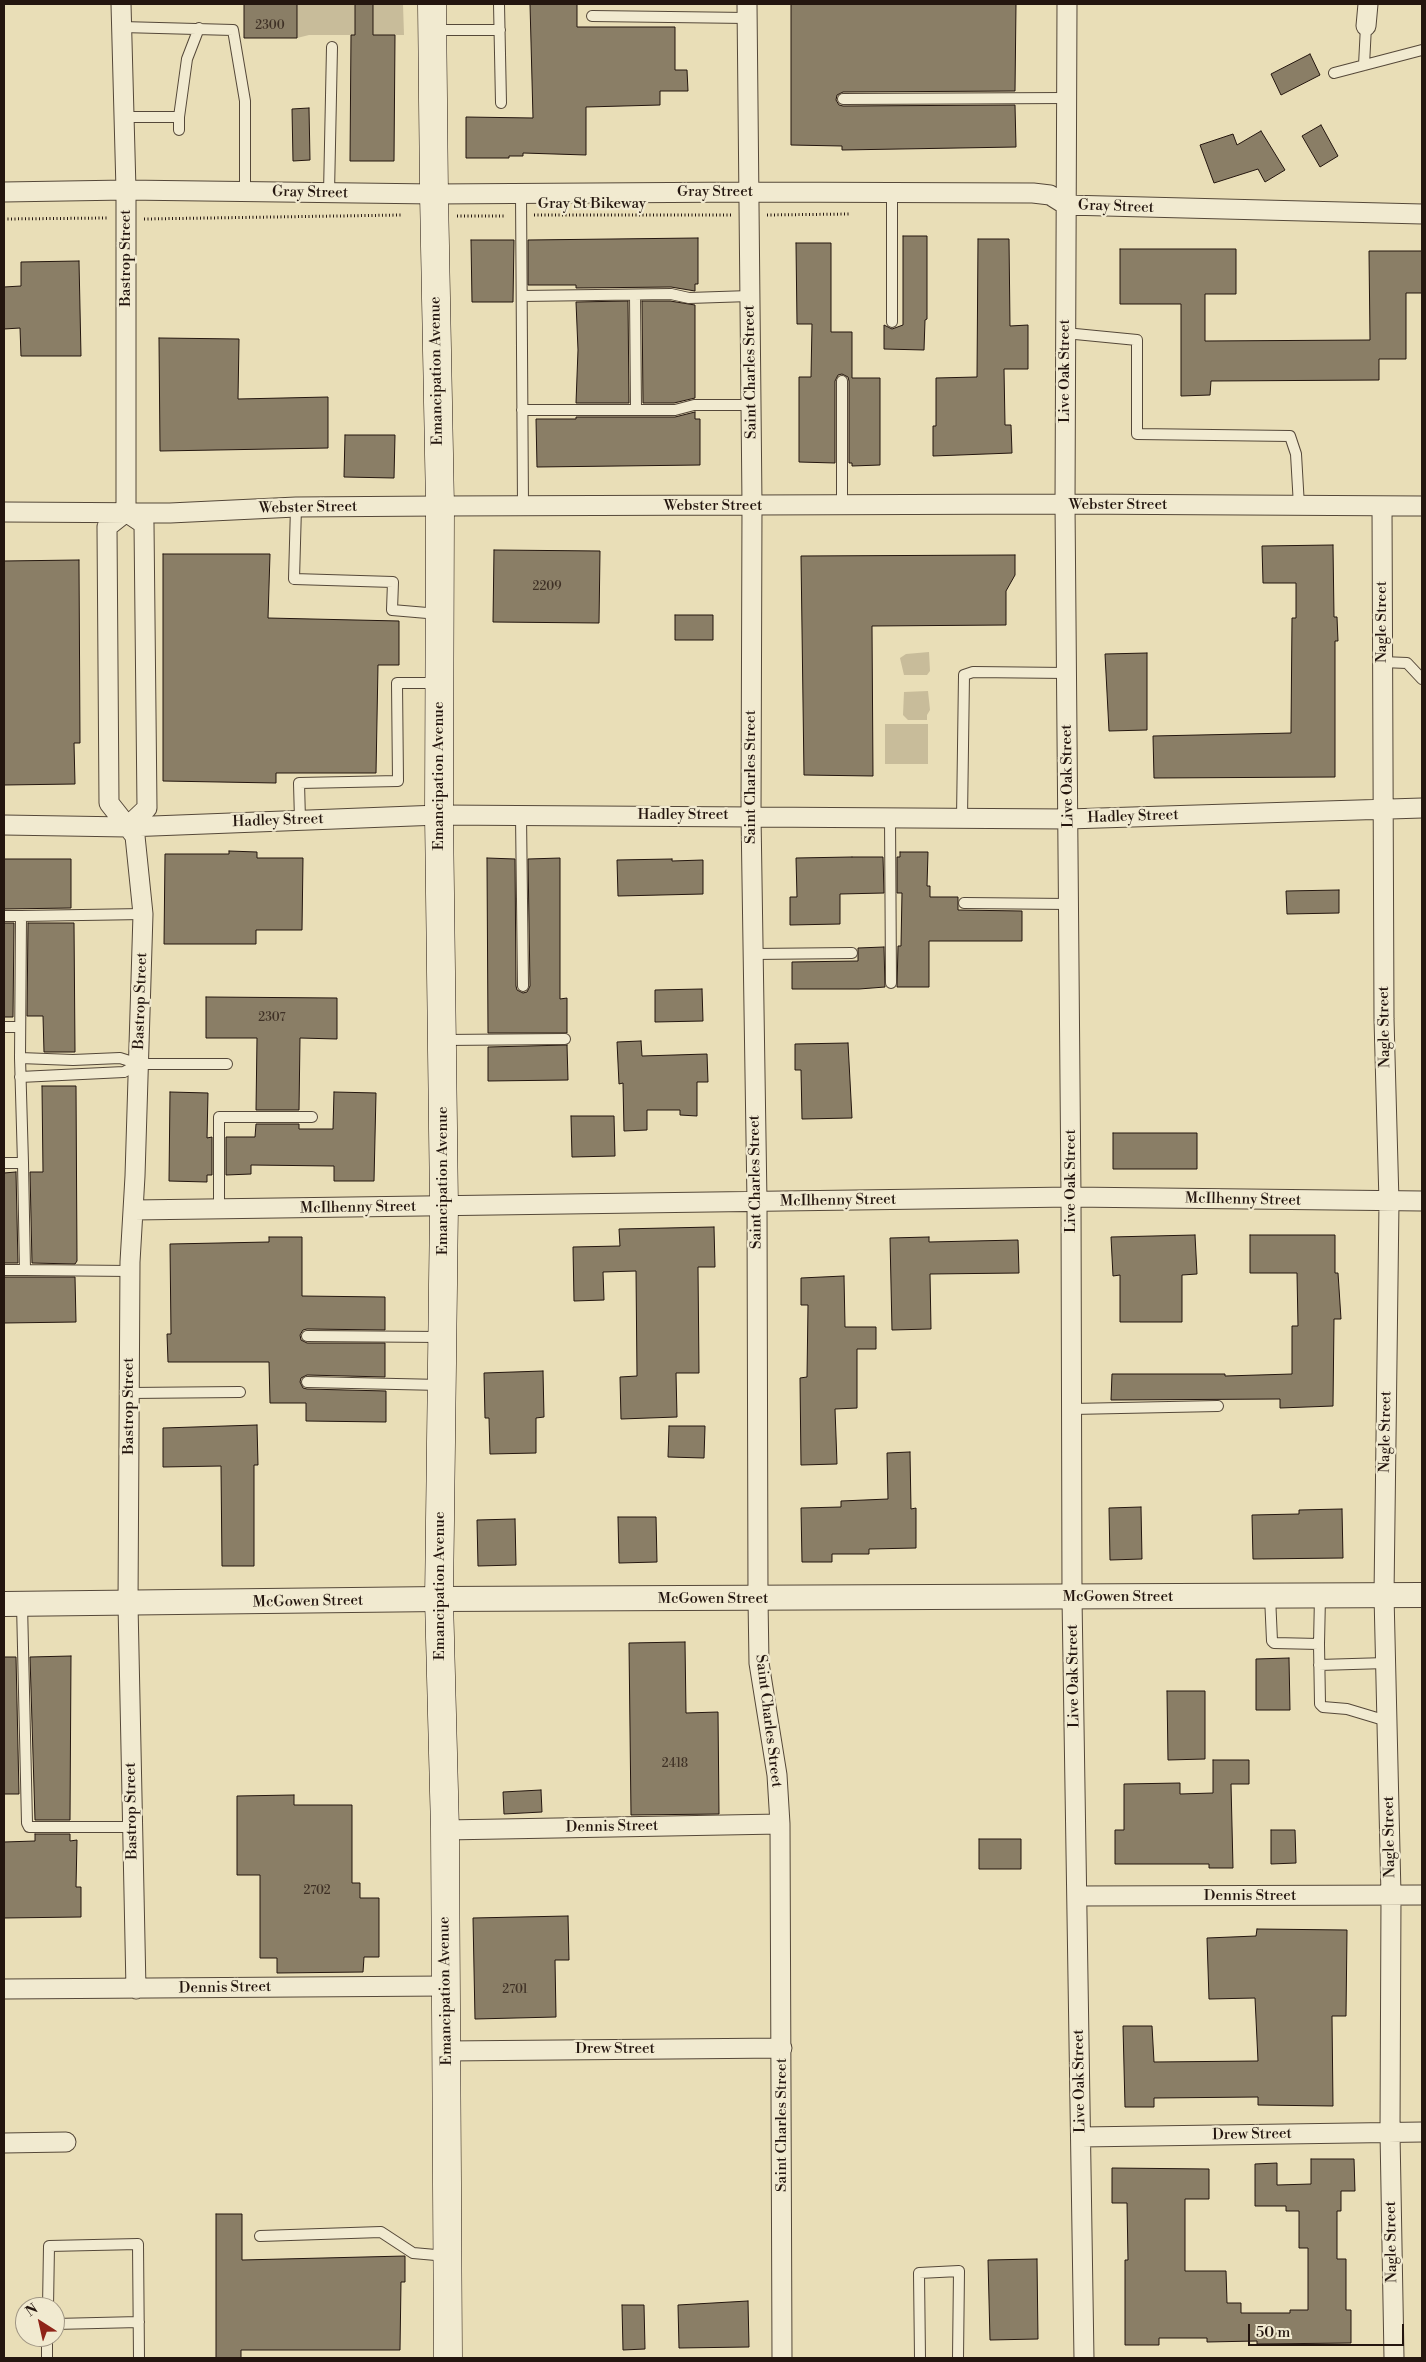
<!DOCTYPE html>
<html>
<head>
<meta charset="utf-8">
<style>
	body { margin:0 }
	#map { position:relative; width:1426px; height:2362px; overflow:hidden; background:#e9deb7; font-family:"Libre Bodoni",serif }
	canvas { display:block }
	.frame { position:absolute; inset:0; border:5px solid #24160f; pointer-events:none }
	.north { position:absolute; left:15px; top:2297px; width:50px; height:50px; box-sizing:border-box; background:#f1ead0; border:1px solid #9f9583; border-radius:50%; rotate:325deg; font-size:14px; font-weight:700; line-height:20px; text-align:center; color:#24160f }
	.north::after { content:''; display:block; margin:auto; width:18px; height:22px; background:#8f2418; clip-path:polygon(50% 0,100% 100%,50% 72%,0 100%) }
	.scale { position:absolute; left:1248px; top:2324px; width:156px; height:22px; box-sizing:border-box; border:2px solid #24160f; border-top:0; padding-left:6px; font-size:15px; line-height:18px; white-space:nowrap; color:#24160f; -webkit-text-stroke:4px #f1ead0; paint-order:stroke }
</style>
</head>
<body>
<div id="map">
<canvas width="1426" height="2362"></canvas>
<div class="frame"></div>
<div class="north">N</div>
<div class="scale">50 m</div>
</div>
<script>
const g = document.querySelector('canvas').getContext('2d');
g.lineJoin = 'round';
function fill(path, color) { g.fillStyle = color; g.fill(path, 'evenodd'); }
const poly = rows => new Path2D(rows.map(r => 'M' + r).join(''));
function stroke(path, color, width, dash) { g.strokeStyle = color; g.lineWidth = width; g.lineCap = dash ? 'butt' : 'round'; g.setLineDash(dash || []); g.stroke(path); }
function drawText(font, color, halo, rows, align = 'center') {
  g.font = font + ' "Libre Bodoni",serif'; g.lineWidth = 4.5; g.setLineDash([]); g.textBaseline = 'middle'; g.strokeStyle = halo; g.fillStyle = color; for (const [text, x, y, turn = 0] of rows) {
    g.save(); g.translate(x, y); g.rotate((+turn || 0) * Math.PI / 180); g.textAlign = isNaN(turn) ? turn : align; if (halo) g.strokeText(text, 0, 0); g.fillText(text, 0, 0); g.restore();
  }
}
const green = poly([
	[297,4,403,4,404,35,309,35,297,38],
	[929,652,930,671,927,675,904,675,900,658,906,654],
	[928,691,930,710,927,715,927,720,908,720,903,715,904,692],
	[885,724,928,724,928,764,885,764]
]);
const building = poly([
	[244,4,297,4,297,38,244,38,244,4],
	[355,4,373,4,373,35,395,35,394,161,350,161,351,35,355,35,355,4],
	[530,4,577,4,577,27,675,27,675,70,687,70,688,91,660,91,660,105,586,107,586,155,523,153,523,156,509,156,509,158,466,158,466,117,533,118,530,4],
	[791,4,1016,4,1015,91,843,92,837,95,836,100,839,105,843,106,1015,105,1016,147,842,150,842,146,791,145,791,4],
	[1310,54,1320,75,1281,95,1271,74,1310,54],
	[309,108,310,160,293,161,292,109,309,108],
	[1321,125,1338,156,1320,167,1302,136,1321,125],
	[1261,131,1285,170,1265,182,1258,169,1214,183,1200,145,1233,134,1237,145,1261,131],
	[903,236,927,236,927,319,925,320,924,350,884,349,884,325,892,329,903,325,903,236],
	[698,238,698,284,695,284,695,291,671,287,576,288,576,285,528,285,528,240,698,238],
	[978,239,1009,239,1010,326,1028,325,1028,369,1004,369,1005,425,1011,425,1012,453,933,456,933,426,936,426,936,378,977,377,978,239],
	[471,240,514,240,513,302,472,302,471,240],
	[796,243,831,243,831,332,852,332,852,378,880,378,880,465,852,466,852,463,849,463,849,381,848,377,842,374,838,375,835,381,835,463,799,462,799,377,811,377,812,324,797,324,796,243],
	[1120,249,1236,249,1236,294,1205,294,1205,341,1370,340,1369,251,1422,251,1422,293,1406,293,1406,359,1379,359,1379,380,1211,381,1210,395,1181,396,1181,304,1120,304,1120,249],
	[79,261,81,356,21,356,20,328,4,329,4,287,21,286,21,262,79,261],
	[628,301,629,403,576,403,578,350,576,302,628,301],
	[642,301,670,301,695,305,695,398,674,403,643,403,642,301],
	[159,338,239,339,238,399,328,397,328,448,160,451,159,338],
	[695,412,695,419,700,419,700,465,537,467,536,419,576,419,576,417,675,417,695,412],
	[345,435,395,435,394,478,344,477,345,435],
	[1333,545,1334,617,1337,617,1338,641,1335,641,1335,777,1154,778,1153,736,1291,733,1292,618,1296,618,1296,583,1263,583,1262,546,1333,545],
	[494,550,600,551,599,623,493,622,494,550],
	[163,554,270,554,268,618,399,621,399,665,378,665,376,773,276,773,276,783,163,781,163,554],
	[1015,555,1015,575,1006,591,1006,625,872,626,873,776,804,775,801,556,1015,555],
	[79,560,80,743,74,743,75,784,4,785,4,561,79,560],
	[675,615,713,615,713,640,675,640,675,615],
	[1147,653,1147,730,1109,731,1105,654,1147,653],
	[229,851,257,852,257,858,303,858,302,930,256,930,256,944,164,944,165,854,229,854,229,851],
	[900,852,928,852,927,886,930,886,930,897,958,897,958,910,1022,911,1022,941,929,941,929,987,897,987,898,946,901,946,902,893,897,893,897,857,900,857,900,852],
	[852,857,883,857,884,893,840,894,840,924,790,925,790,897,797,897,796,858,852,857],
	[487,858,515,859,516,986,517,990,523,993,527,992,530,986,528,859,560,858,560,999,567,998,567,1033,488,1033,487,858],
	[4,859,71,859,71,908,4,909,4,859],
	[672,859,672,861,703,860,703,894,618,896,617,860,672,859],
	[1339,890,1339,913,1287,914,1286,891,1339,890],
	[4,923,14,923,13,1017,4,1017,4,923],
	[28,923,74,923,75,1052,44,1052,43,1016,27,1016,28,923],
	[884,947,885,987,859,989,792,989,792,962,858,961,858,948,884,947],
	[702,989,703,1021,655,1022,655,990,702,989],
	[206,997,337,998,337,1039,300,1038,299,1110,256,1110,257,1038,206,1038,206,997],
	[641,1041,642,1056,707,1054,708,1082,697,1082,697,1116,680,1115,680,1110,647,1110,647,1130,624,1131,623,1083,619,1084,617,1042,641,1041],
	[848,1043,852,1118,802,1119,801,1070,795,1070,795,1044,848,1043],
	[567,1045,568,1080,488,1081,488,1047,567,1045],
	[42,1086,76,1086,77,1261,75,1264,32,1263,30,1172,43,1172,42,1086],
	[170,1092,208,1093,207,1138,212,1137,212,1175,207,1175,207,1182,169,1181,170,1092],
	[334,1092,376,1093,374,1181,334,1181,334,1166,251,1165,251,1174,226,1175,226,1137,255,1137,256,1124,299,1124,299,1129,333,1129,334,1092],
	[571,1116,614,1116,615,1156,572,1157,571,1116],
	[1113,1133,1197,1133,1197,1169,1113,1169,1113,1133],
	[16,1172,18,1263,4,1263,4,1173,16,1172],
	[714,1227,715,1267,698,1267,699,1373,676,1373,677,1417,621,1419,620,1377,637,1376,636,1271,603,1272,604,1300,574,1301,573,1247,620,1246,619,1229,714,1227],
	[1195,1235,1197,1274,1182,1275,1182,1322,1120,1322,1120,1275,1113,1276,1111,1237,1195,1235],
	[1250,1235,1335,1235,1335,1273,1338,1273,1341,1319,1334,1319,1333,1406,1280,1408,1280,1399,1111,1400,1112,1374,1225,1374,1225,1376,1292,1374,1292,1326,1298,1326,1297,1273,1250,1273,1250,1235],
	[269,1237,302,1237,302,1296,385,1297,385,1330,307,1329,303,1330,300,1335,301,1340,307,1343,385,1343,385,1377,307,1375,301,1378,300,1382,303,1388,307,1389,386,1391,386,1422,306,1421,306,1403,270,1403,269,1362,168,1362,167,1334,171,1334,170,1244,269,1242,269,1237],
	[929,1237,929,1242,1018,1240,1019,1273,930,1274,931,1329,892,1330,890,1238,929,1237],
	[844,1276,845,1327,876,1327,876,1349,857,1349,857,1408,835,1409,837,1464,801,1465,800,1378,807,1377,808,1305,801,1305,801,1278,844,1276],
	[4,1277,75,1277,76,1322,4,1323,4,1277],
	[543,1371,544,1417,536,1418,536,1453,490,1454,489,1418,485,1418,484,1373,543,1371],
	[257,1425,258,1465,254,1465,254,1566,222,1566,221,1466,163,1467,163,1428,257,1425],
	[669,1426,705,1426,704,1458,668,1457,669,1426],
	[910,1452,911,1509,916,1508,916,1548,869,1549,869,1554,832,1554,832,1562,802,1562,801,1508,841,1507,841,1501,888,1499,887,1453,910,1452],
	[1141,1507,1142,1559,1110,1560,1109,1508,1141,1507],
	[1342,1509,1343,1558,1253,1559,1252,1515,1299,1514,1299,1510,1342,1509],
	[618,1517,656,1517,657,1562,619,1563,618,1517],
	[515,1519,516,1565,478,1566,477,1520,515,1519],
	[685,1642,686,1713,718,1712,719,1814,631,1815,629,1643,685,1642],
	[71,1656,70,1820,35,1820,30,1657,71,1656],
	[4,1657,16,1657,19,1794,4,1794,4,1657],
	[1289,1658,1290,1710,1256,1710,1256,1659,1289,1658],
	[1167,1691,1205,1691,1205,1759,1168,1760,1167,1691],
	[1213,1760,1249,1760,1249,1784,1231,1784,1233,1868,1209,1868,1209,1864,1115,1864,1115,1830,1124,1830,1124,1784,1180,1783,1180,1794,1213,1793,1213,1760],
	[541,1790,542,1812,504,1814,503,1792,541,1790],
	[294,1795,294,1805,352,1805,352,1883,360,1883,360,1898,379,1898,379,1957,364,1957,363,1972,277,1973,277,1958,260,1958,260,1875,237,1875,237,1796,294,1795],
	[1271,1830,1295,1830,1296,1863,1271,1864,1271,1830],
	[35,1834,70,1834,70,1841,77,1840,76,1887,81,1887,81,1917,4,1918,4,1842,35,1841,35,1834],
	[979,1839,1021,1839,1021,1869,979,1869,979,1839],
	[568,1916,569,1960,555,1960,556,2017,475,2019,473,1918,568,1916],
	[1257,1929,1347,1930,1346,2016,1332,2016,1333,2106,1258,2105,1258,2097,1154,2098,1154,2107,1125,2107,1123,2026,1152,2026,1154,2062,1258,2061,1255,1998,1209,1999,1207,1938,1256,1936,1257,1929],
	[1311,2159,1354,2159,1355,2191,1341,2191,1341,2211,1337,2211,1337,2259,1346,2259,1346,2310,1351,2310,1351,2343,1257,2344,1257,2341,1207,2342,1207,2338,1159,2338,1159,2345,1125,2345,1125,2260,1128,2260,1127,2203,1112,2203,1112,2168,1209,2169,1209,2199,1185,2199,1185,2271,1226,2271,1227,2303,1241,2303,1241,2313,1290,2313,1290,2310,1308,2310,1308,2248,1299,2248,1299,2211,1286,2211,1286,2206,1255,2206,1255,2164,1277,2163,1277,2185,1311,2184,1311,2159],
	[216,2214,242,2214,242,2260,405,2256,405,2282,401,2282,400,2350,241,2350,241,2358,216,2358,216,2214],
	[1037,2259,1038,2339,990,2340,988,2260,1037,2259],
	[748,2301,749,2347,679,2348,678,2305,748,2301],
	[622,2305,644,2305,645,2349,623,2350,622,2305]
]);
const path = poly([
	[534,215,731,215],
	[767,215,851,214],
	[457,216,506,216],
	[4,219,108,218],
	[144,219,401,215]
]);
const service = poly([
	[499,4,501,103],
	[592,16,747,18],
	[122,27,233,30,245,101,245,192],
	[434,30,500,30],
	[1364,65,1366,26],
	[1334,73,1422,50],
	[843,99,1066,98],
	[124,117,179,117],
	[179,130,179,117,187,59,199,28],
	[329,193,332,47],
	[521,193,523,506],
	[635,295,636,410],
	[522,296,671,294,689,298,750,296],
	[892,322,892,192],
	[1065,333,1137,340,1137,434,1290,436,1296,454,1299,506],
	[522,410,675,410,694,405,751,405],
	[842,505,842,381],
	[296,507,294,579,393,582,392,610,439,614],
	[1382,662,1407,663,1422,679],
	[521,815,523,986],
	[890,817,891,983],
	[962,818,964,675,973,672,1067,673],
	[300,820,299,783,398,781,397,683,438,683],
	[964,903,1069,904],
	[4,916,21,916],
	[753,954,852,953],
	[4,1027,20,1027],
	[443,1040,565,1039],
	[20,1058,73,1060,120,1058,139,1064,124,1072,20,1077],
	[139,1064,227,1064],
	[4,1163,23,1163,20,1058,21,916,143,914],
	[219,1209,219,1117,312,1117],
	[4,1270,25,1270,23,1163],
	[25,1270,130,1271],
	[307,1336,441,1337],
	[307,1382,441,1385],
	[129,1393,240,1392],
	[1072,1409,1218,1406],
	[1270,1596,1272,1641,1274,1643,1319,1644,1320,1596],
	[22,1604,27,1823,29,1827,133,1827],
	[1319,1644,1320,1704,1323,1707,1347,1709,1387,1721],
	[1319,1665,1386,1663],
	[260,2236,381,2232,413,2253,447,2256],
	[48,2307,49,2246,138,2244,139,2358],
	[55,2324,139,2322],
	[47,2358,47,2337],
	[920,2358,919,2273,959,2271,958,2358]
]);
const minor = poly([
	[121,4,126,190,126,512],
	[747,4,752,505,751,815,757,1202,758,1599,759,1663,777,1775,780,1824,782,2358],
	[1067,4,1065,504,1071,1197,1072,1598,1084,2358],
	[1366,26,1368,4],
	[4,192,126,190,434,194,749,192,1033,193,1050,195,1066,205,1422,214],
	[1382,506,1384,1019,1389,1202,1384,1595,1391,1895,1390,2133,1394,2358],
	[4,512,170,513,296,507,440,506,1065,504,1422,506],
	[126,512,107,527,109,803,135,836,143,914,135,1176,130,1262,128,1604,136,1989],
	[126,512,144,524,147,808,127,827],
	[4,825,127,827,439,815,1068,819,1422,808],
	[134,1210,1071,1197,1422,1201],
	[445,1830,780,1824],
	[1077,1896,1422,1895],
	[4,1989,446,1986],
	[447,2051,782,2048],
	[1081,2137,1422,2132],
	[4,2143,66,2142]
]);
const tertiary = poly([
	[4,1604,439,1599,1422,1595]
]);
const secondary = poly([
	[432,4,434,194,440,506,439,815,444,1206,439,1599,445,1830,448,2358]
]);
const numberNames = [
	["2300",270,26],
	["2209",547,587],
	["2307",272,1018],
	["2418",675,1764],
	["2702",317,1891],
	["2701",515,1990]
];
const streetNames = [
	["Gray Street",715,192],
	["Gray Street",310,193,1],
	["Gray St Bikeway",592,204],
	["Gray Street",1116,207,2],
	["Bastrop Street",126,258,-90],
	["Emancipation Avenue",437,371,-91],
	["Live Oak Street",1065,371,-90],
	["Saint Charles Street",751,372,-91],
	["Webster Street",1118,505],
	["Webster Street",713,506],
	["Webster Street",308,508,-1],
	["Nagle Street",1382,622,-90],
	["Emancipation Avenue",439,776,-90],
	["Live Oak Street",1068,776,-91],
	["Saint Charles Street",751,777,-90],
	["Hadley Street",683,815],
	["Hadley Street",1133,817,-2],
	["Hadley Street",278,821,-2],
	["Bastrop Street",141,1001,-88],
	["Nagle Street",1385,1027,-91],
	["Emancipation Avenue",443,1181,-90],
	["Live Oak Street",1071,1181,-90],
	["Saint Charles Street",756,1182,-91],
	["McIlhenny Street",1243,1200,1],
	["McIlhenny Street",838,1201,-1],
	["McIlhenny Street",358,1208,-1],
	["Bastrop Street",129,1406,-90],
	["Nagle Street",1386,1432,-89],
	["Emancipation Avenue",440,1586,-90],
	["McGowen Street",1118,1597],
	["McGowen Street",713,1599],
	["McGowen Street",308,1602,-1],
	["Live Oak Street",1074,1676,-91],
	["Saint Charles Street",768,1721,83],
	["Bastrop Street",132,1811,-91],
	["Dennis Street",612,1827,-1],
	["Nagle Street",1390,1837,-91],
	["Dennis Street",1250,1896],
	["Dennis Street",225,1988,-1],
	["Emancipation Avenue",446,1991,-91],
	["Drew Street",615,2049],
	["Live Oak Street",1080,2081,-91],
	["Saint Charles Street",782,2125,-90],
	["Drew Street",1252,2135,-1],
	["Nagle Street",1392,2242,-91]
];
fill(green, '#c8bc9a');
fill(building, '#8a7e66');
stroke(building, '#24160f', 1);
stroke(service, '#554839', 12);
stroke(minor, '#554839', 21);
stroke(tertiary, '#554839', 26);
stroke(secondary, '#24160f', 29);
stroke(path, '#24160f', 3, [1, 2.5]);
stroke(service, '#f1ead0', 10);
stroke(minor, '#f1ead0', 19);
stroke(tertiary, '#f1ead0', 24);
stroke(secondary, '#f1ead0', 28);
drawText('12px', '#3e3025', null, numberNames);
drawText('15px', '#24160f', '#f1ead0', streetNames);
</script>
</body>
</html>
